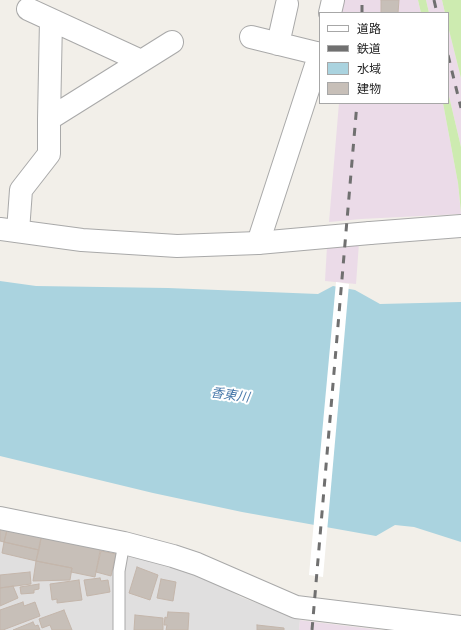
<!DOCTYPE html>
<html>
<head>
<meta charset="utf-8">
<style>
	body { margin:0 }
	#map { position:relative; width:461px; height:630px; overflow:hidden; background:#f2efe9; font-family:"Sofia Sans Condensed","Noto Sans JP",sans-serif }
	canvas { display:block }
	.legend { position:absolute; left:319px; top:12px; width:130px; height:92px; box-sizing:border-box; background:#fff; border:1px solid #a7a7a7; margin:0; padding:5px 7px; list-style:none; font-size:12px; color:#222 }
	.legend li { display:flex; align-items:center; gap:8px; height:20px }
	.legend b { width:20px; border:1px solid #a7a7a7 }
</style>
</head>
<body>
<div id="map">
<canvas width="461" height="630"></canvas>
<ul class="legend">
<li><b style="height:5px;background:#fff"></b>道路</li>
<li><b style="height:5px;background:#707070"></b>鉄道</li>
<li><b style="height:11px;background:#aad3df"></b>水域</li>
<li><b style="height:11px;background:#c7bfb8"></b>建物</li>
</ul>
</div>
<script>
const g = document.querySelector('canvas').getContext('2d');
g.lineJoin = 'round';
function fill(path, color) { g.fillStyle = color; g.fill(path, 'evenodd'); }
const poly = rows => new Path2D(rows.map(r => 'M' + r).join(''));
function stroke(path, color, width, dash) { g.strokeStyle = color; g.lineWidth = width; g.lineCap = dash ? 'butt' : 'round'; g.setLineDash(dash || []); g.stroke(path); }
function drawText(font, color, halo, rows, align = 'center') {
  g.font = font + ' "Sofia Sans Condensed","Noto Sans JP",sans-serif'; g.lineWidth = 4; g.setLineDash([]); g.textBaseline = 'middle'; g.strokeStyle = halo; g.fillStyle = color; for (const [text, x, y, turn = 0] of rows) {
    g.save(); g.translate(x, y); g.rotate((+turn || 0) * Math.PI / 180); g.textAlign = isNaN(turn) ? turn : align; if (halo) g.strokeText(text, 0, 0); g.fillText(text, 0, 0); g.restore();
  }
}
const residential = poly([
	[0,524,119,551,116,630,0,630],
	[124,555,176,568,216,583,241,597,300,620,299,630,121,630]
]);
const industrial = poly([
	[340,0,418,0,421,13,339,13],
	[426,0,442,0,445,13,429,13],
	[448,26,461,78,461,147,448,92],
	[339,103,443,103,458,183,461,214,361,219,329,222],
	[359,243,356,284,325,281,327,246],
	[300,620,306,621,381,630,299,630]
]);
const grass = poly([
	[418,0,426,0,429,13,421,13],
	[442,0,461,0,461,78,448,26,448,13,445,13],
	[448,92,461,147,461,212,458,183,443,103,448,103]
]);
const water = poly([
	[0,281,36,286,168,288,318,294,333,286,355,290,380,304,461,302,461,542,414,527,395,525,376,536,242,512,153,493,0,456]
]);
const pier = poly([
	[336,282,349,284,323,577,309,575]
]);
const building = poly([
	[381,0,399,0,398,13,381,13,381,0],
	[0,524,8,526,4,542,0,541,0,524],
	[8,526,42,533,39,550,4,542,8,526],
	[42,533,101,546,95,577,71,572,72,568,36,561,42,533],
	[4,542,39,550,36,561,2,553,4,542],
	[101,551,116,554,111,576,96,572,101,551],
	[36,561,72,568,70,580,33,581,36,561],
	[137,567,158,575,150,600,129,593,137,567],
	[30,572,31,584,0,588,0,575,30,572],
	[100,578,101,581,108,580,110,592,87,596,84,580,100,578],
	[161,579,176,582,173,601,157,598,161,579],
	[79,580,82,600,57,603,57,599,52,600,50,584,79,580],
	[39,584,39,589,34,590,34,593,21,594,20,587,39,584],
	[13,586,18,598,0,606,0,588,13,586],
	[23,602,24,606,35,602,40,616,3,630,0,630,0,610,23,602],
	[64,610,72,630,52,630,50,625,42,628,39,619,64,610],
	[168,612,189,613,188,630,166,630,167,625,164,625,165,617,167,618,168,612],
	[135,615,163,618,163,630,134,630,135,615],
	[33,622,35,626,38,625,40,630,13,630,33,622],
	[257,625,284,628,284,630,257,630,257,625]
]);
const service = poly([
	[119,630,119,571,124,543]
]);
const minor = poly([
	[28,9,141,61],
	[330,13,333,0],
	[251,37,320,54],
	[278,44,287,4],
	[49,119,51,20],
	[18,231,21,190,49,154,49,119,172,42],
	[370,233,461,226],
	[258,243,320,53]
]);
const tertiary = poly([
	[0,229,82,240,177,246,258,243,370,233],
	[0,518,124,543,173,556,197,564,296,607,461,627]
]);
const rail = poly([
	[434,0,437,13],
	[362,13,362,0],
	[448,55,461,108],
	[312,630,357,103]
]);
const waterNames = [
	["香東川",230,396,8]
];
fill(residential, '#e0dfdf');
fill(industrial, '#ebdbe8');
fill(grass, '#cdebb0');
fill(water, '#aad3df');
fill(pier, '#fff');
fill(building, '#c7bfb8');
stroke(building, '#c4b6ab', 1);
stroke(service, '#a9a9a9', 13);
stroke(minor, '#a9a9a9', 24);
stroke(tertiary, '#a9a9a9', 24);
stroke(service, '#fff', 11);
stroke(minor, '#fff', 22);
stroke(tertiary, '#fff', 22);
stroke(rail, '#707070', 3, [8, 8]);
drawText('italic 13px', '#4a7aab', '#fff', waterNames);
</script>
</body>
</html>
